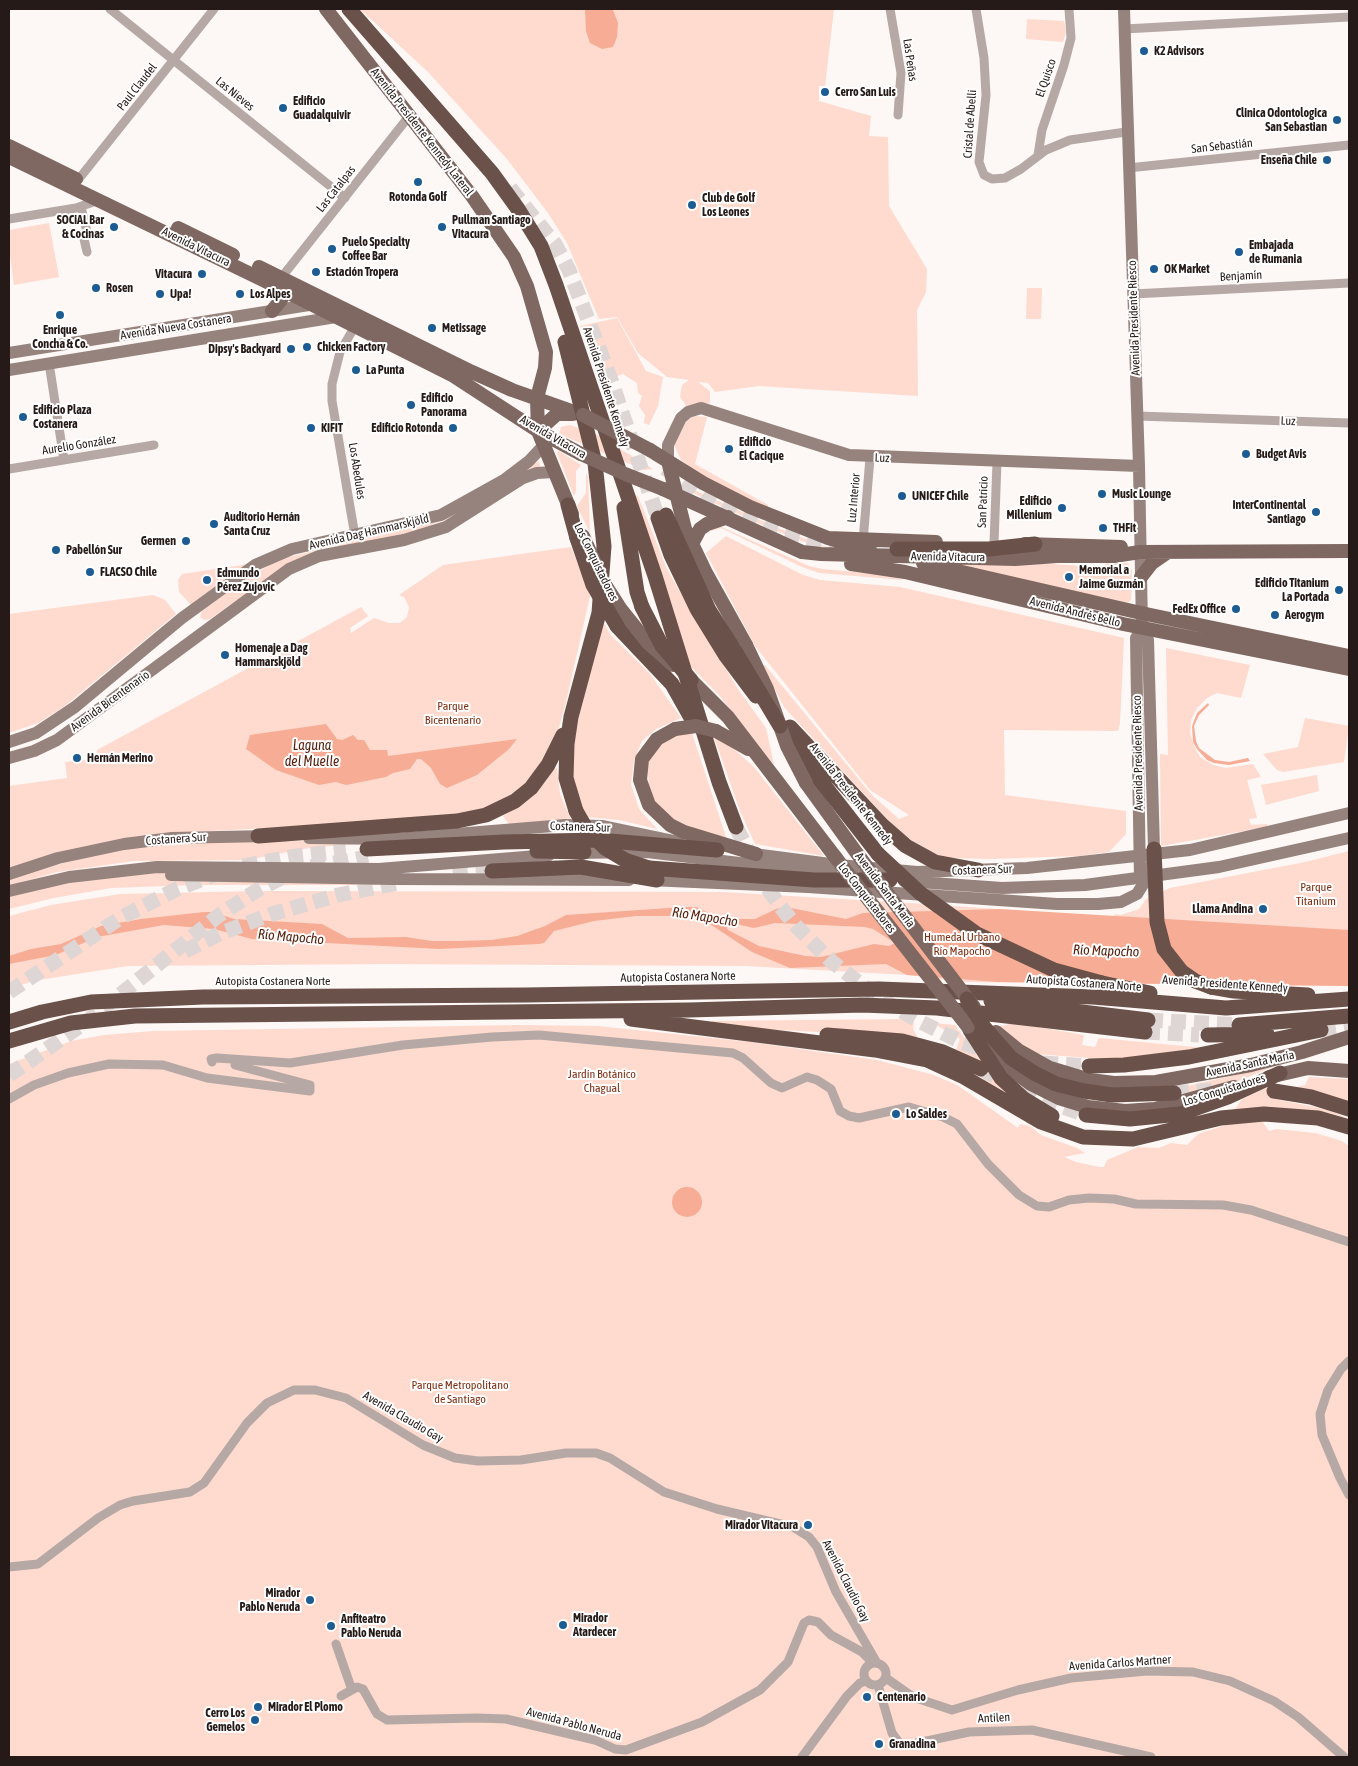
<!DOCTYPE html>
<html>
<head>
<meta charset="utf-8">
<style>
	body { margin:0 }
	#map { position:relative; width:1358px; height:1766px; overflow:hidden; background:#fdf7f5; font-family:"Asap Condensed",sans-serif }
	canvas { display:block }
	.frame { position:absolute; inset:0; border:10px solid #251a17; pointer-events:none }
</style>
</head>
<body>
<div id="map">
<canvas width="1358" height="1766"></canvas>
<div class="frame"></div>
</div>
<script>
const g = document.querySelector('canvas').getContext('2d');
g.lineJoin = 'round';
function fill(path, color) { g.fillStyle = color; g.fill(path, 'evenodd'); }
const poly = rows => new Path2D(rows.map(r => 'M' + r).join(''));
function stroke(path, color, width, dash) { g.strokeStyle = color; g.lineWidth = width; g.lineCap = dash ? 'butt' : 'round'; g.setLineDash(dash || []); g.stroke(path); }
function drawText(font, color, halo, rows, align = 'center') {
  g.font = font + ' "Asap Condensed",sans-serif'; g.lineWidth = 4; g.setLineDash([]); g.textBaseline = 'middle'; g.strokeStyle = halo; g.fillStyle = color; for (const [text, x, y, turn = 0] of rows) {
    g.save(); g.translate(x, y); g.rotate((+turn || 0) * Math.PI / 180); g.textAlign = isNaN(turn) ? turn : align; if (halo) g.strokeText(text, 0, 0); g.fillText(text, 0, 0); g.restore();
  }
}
const green = poly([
	[360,9,834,9,825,86,819,86,819,101,871,116,869,136,888,137,889,206,927,269,926,292,917,310,918,396,759,386,715,392,708,383,698,382,710,391,710,403,687,407,680,397,682,385,689,380,667,377,638,353,617,317,599,319,567,243,548,213,507,159,428,72],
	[1027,19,1064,21,1066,32,1063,42,1026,39],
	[49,223,59,277,14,285,9,248,9,230],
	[1027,288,1042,288,1041,319,1026,319],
	[617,318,646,371,663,377,658,406,649,425,644,423,645,415,639,406,642,396,638,393,637,383,623,374,601,382,580,326],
	[694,416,707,417,695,464,768,505,768,507,751,501,694,471,681,460,674,445,687,420],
	[570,425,596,434,653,469,644,470,559,434,561,427],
	[559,451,581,465,576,471,576,491,574,496,557,453],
	[539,461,540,466,451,517,421,529,283,567,210,619,204,620,200,617,202,611,241,582,280,559,434,523,467,507],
	[586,474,588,476,590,533,577,506,586,493],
	[681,484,775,527,832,549,809,544,765,526,695,494,683,488],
	[631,494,638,496,666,567,691,612,738,689,766,728,774,765,719,695,688,664],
	[717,525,809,566,823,569,888,575,903,580,819,573,802,567,721,528,711,531,706,528],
	[726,536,803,575,820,580,900,587,1124,638,1120,723,1118,731,1004,730,1005,795,1126,811,1126,834,1109,852,1080,856,990,859,949,858,936,855,900,833,784,707,762,665,765,665,871,794,899,819,909,815,870,790,755,646,706,553],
	[571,547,590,596,566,702,556,738,540,770,499,806,431,820,170,833,9,868,9,786,67,778,65,762,95,759,98,757,97,750,361,607,368,616,350,628,351,633,374,618,389,623,400,623,407,617,409,607,404,597,399,595,443,565],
	[994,560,1099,567,1108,563,1128,563,1132,570,1131,600,1127,603,935,561],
	[249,564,192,606,179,592,178,580,182,574],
	[153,595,165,600,176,614,65,706,38,723,9,733,9,614],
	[603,622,611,635,650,674,681,718,656,729,642,741,634,760,631,784,639,809,657,829,619,820,586,817,573,778,571,748],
	[1166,648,1250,665,1241,698,1217,693,1207,698,1197,708,1191,720,1190,733,1194,746,1200,757,1213,765,1226,768,1253,764,1261,777,1247,780,1257,818,1249,819,1251,825,1267,824,1267,827,1161,846,1160,754,1168,755],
	[1305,718,1349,726,1344,762,1283,772,1277,770,1263,754,1298,747],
	[691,730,726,837,694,832,672,821,655,803,649,784,647,765,658,747,677,734],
	[713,734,718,735,754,767,824,856,755,844,740,811],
	[554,766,557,769,560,794,572,822,511,827,503,816,526,802,546,781],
	[1317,775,1319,791,1266,805,1261,785],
	[258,839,363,843,309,848,247,860,134,861,57,872,9,886,9,880,40,869,99,854,159,843],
	[1349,851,1349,986,962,982,908,975,745,966,385,964,128,966,39,980,9,988,9,916,51,905,120,894,259,891,722,892,910,903,1113,917,1115,914,1121,915,1139,909,1146,899,1170,888,1305,862],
	[165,870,387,885,194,885,111,888,54,898,9,909,9,894,54,883],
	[907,1019,914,1022,913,1029,918,1038,749,1028,712,1024,712,1021],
	[933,1023,955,1025,994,1079,1012,1098,982,1082,985,1073,955,1053,960,1039],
	[1014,1023,1084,1035,1082,1045,1095,1047,1099,1038,1205,1048,1119,1060,1035,1054,997,1027],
	[518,1025,598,1026,750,1042,877,1060,934,1075,957,1085,1018,1128,1020,1124,1030,1126,1041,1135,1077,1148,1085,1153,1064,1157,1076,1162,1099,1167,1104,1167,1107,1160,1138,1147,1159,1148,1171,1143,1187,1145,1198,1134,1235,1122,1262,1121,1269,1131,1276,1129,1315,1133,1342,1141,1349,1146,1349,1757,9,1757,9,1064,71,1041,104,1035,153,1031],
	[1275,1066,1229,1085,1176,1100,1174,1089],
	[1309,1077,1349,1079,1349,1103,1293,1088,1305,1085],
	[1275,1084,1275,1099,1329,1110,1349,1119,1233,1112,1242,1099]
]);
const water = poly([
	[585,9,613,10,618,23,617,37,613,47,602,49,590,43,586,31],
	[1208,703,1209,705,1199,715,1194,726,1196,741,1199,748,1215,760,1229,762,1248,758,1250,761,1229,765,1214,763,1207,760,1197,749,1193,742,1192,726,1197,713],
	[326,724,337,739,342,740,353,735,358,740,364,740,370,750,387,750,388,756,517,739,509,749,477,775,447,788,440,784,431,768,421,759,417,759,410,769,393,773,386,777,346,785,336,782,319,785,276,770,246,749,250,735],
	[684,907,696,907,722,919,755,919,776,909,786,907,846,919,863,913,999,909,1349,930,1349,986,997,982,907,975,886,964,790,968,752,952,704,920,679,916,636,916,594,921,554,931,544,943,539,944,439,949,252,939,214,929,164,925,97,937,56,955,9,964,9,956,31,949,61,944,101,926,141,919,204,912,213,912,234,919,322,924,348,938,406,937,432,941,458,941,492,940,517,936,545,926,566,915],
	[775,923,865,927,873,929,895,943,889,946,874,944,821,957,805,956,759,946,728,930,726,926,736,924,754,928],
	'672 1202a15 15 0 1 1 30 0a15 15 0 1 1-30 0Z'
]);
const highwayTunnel = poly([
	[510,188,555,244,569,270,610,377,658,518],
	[665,468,706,500,774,531,830,544,897,549],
	[736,827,766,886,780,906,796,926,831,961,876,996,921,1022,963,1043,991,1052],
	[243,866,296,856,346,851],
	[311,867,368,857],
	[453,875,492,871],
	[185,951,221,933,272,914,338,895,403,882],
	[9,992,120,918,177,889,214,875],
	[1148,1020,1239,1025],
	[1321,1030,1349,1026],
	[1145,1032,1199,1035],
	[1043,1063,1089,1066],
	[981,1069,1040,1099,1086,1115],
	[9,1075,86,1022,218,916,259,889,287,875],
	[1174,1093,1212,1090]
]);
const street = poly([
	[110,9,345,198],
	[890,9,901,73,898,115],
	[976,9,984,58,986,95,979,162,984,175,992,179,1005,178,1021,169,1046,150,1070,140,1126,132],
	[1124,29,1349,17],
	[1038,155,1042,130,1064,65,1071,38,1069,9],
	[1128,168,1349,145],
	[78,180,214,9],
	[81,207,87,232,84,239,87,252],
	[9,219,76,208,99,200],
	[281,278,410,115],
	[1133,294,1349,283],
	[355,326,340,352,332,384,332,401,355,536],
	[49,363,64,460],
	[1137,416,1349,423],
	[9,469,154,445],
	[863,541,870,458],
	[994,543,997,462],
	[212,1062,211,1059,217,1058,290,1063,403,1045,492,1037,539,1035,733,1053,743,1058,771,1083,782,1088,807,1077,817,1080,831,1089,840,1111,849,1116,859,1118,909,1107,943,1117,957,1124,988,1164,1019,1195,1037,1206,1049,1207,1069,1200,1089,1198,1114,1199,1136,1204,1223,1205,1251,1210,1349,1242],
	[9,1099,34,1085,68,1073,109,1064,163,1065,207,1078,310,1091,310,1085,235,1065],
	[1349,1361,1341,1369,1328,1390,1320,1414,1322,1435,1340,1478,1349,1495],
	[9,1567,38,1564,98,1518,120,1505,133,1501,190,1492,204,1483,247,1423,267,1403,294,1390,315,1390,346,1398,423,1445,455,1458,478,1461,521,1460,566,1453,596,1453,610,1458,664,1492,717,1509,793,1527,809,1537,817,1547,836,1592,877,1663],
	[336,1644,352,1690],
	'864 1674a11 11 0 1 1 22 0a11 11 0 1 1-22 0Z',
	[886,1678,913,1697,952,1710,1018,1690,1071,1678,1147,1671,1193,1672,1230,1681,1274,1701,1298,1717,1344,1757],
	[878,1685,892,1733,900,1744,908,1745,969,1732,1032,1730,1151,1757],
	[341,1696,357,1687,363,1689,377,1714,387,1720,477,1718,506,1719,595,1740,615,1749,626,1750,702,1722,760,1690,788,1662,804,1623,809,1620,818,1622,831,1635,862,1652,871,1661],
	[802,1757,847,1696,860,1683,866,1681]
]);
const secondary = poly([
	[1124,9,1139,466,1142,628,1148,640,1154,849],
	[9,353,315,304],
	[9,370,336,317],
	[668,461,668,445,681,418,688,412,701,408,849,455,1139,466],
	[9,742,36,733,75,707,182,618,255,565,292,549,441,515,504,480,529,461,543,446],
	[9,758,34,751,57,740,289,569,319,556,404,540,446,527,523,478,537,473,554,472],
	[309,838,395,839,565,825,603,826,679,842],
	[576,853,647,852,832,874],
	[746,853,838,865,917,872,1027,868,1190,850,1349,813],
	[9,874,58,858,124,844,172,838,267,836],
	[171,875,393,879,629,880],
	[1140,879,1136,638,1142,628],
	[649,880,808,887,1057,904,1098,904],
	[904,881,1002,888,1085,885,1219,867,1349,838],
	[9,891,69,877,157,867,379,869,549,855]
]);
const primary = poly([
	[326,9,472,196,514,257,527,286,546,352,545,368,537,398,538,431,572,514],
	[9,146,76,179],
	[9,157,261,279,452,375,538,431,581,454],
	[178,228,233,255],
	[259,267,472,372,512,390,583,415],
	[272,311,281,300,276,286],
	[538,431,557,414,573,414],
	[650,450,703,483,750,507,828,538,936,542],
	[668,461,685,529,706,573,746,645],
	[663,489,802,552,821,554,1015,559,1057,556,1114,556,1140,552,1349,551],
	[828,538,870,550],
	[692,544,700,529,707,524,728,517],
	[1025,544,1121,547],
	[923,563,1141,613,1349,656],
	[851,564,905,572,1123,624,1349,669],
	[1141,577,1152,563,1168,552],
	[691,680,728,717,836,858],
	[675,729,657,739,642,759,640,780,649,805,670,825,684,832,756,854],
	[716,731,748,749],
	[806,783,861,859],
	[996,1032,1018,1050,1050,1068,1090,1080,1114,1083,1156,1082,1251,1065,1302,1052,1349,1037],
	[985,1047,1004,1065,1031,1084,1059,1098,1088,1107,1125,1111,1155,1109,1234,1087],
	[1269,1077,1308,1068,1349,1071]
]);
const highway = poly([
	[349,9,492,173,518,209,541,246,556,285,655,576,719,782,736,827],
	[565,342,595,463,604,546,599,613,571,717,567,744,566,778,576,811],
	[568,505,577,538],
	[624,508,637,592,642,607],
	[666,515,709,610,735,651],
	[658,518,671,555,697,609,726,656,756,696],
	[897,549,989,549,1035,544],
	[617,626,672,684,694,723],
	[790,727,882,825,906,846,935,862,978,870],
	[785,735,878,854],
	[258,836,457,821,486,815,515,801,531,788,548,765,563,735],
	[367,849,504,842,598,840,717,850],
	[537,851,584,852],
	[649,868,814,880,890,880],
	[492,871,581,867,657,880],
	[1102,983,1150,993],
	[1211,987,1234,991,1308,995],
	[991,1001,1148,1020],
	[631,1019,875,1050,927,1060,964,1077,1041,1122,1083,1137,1133,1139,1221,1118,1264,1114,1318,1118,1349,1127],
	[9,1022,42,1012,91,1002,203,997,526,995,879,989,1093,997,1226,1008,1349,999],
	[1239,1025,1349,1016],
	[983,1026,1011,1058,1034,1073,1056,1084,1084,1091,1112,1095,1174,1093],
	[970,1030,1001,1078,1024,1099,1052,1116],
	[827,1035,902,1041,943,1052,981,1069],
	[1208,1035,1267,1034],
	[9,1041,71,1023,135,1016,689,1010,862,1005,937,1008,1145,1032],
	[1089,1066,1124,1065,1189,1057,1321,1030],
	[1274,1091,1311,1097,1349,1109],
	[1086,1115,1130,1119,1180,1114,1228,1097,1280,1073]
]);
const secondaryBridge = poly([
	[1098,904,1121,902,1137,894,1147,878,1152,861]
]);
const primaryBridge = poly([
	[583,415,650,450],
	[581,454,625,474,663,489],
	[583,536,604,583,620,608,648,643,673,665],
	[746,645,767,689,787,746,806,783],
	[675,729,696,726,716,731],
	[836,858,968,1027],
	[861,859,974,1007]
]);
const highwayBridge = poly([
	[577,538,593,585,617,626],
	[642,607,662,646,691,680],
	[735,651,780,726],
	[576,811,587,830,605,848,625,860,649,868],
	[1154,849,1157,922,1164,949,1182,972,1195,981,1211,987],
	[878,854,920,893,977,934,1054,970,1102,983],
	[967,999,983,1026]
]);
const markers = [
	[1144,51,5,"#1d5c92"],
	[825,92,5,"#1d5c92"],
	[283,108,5,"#1d5c92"],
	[1337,120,5,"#1d5c92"],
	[1327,160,5,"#1d5c92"],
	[418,182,5,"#1d5c92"],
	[692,205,5,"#1d5c92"],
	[114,227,5,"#1d5c92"],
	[442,227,5,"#1d5c92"],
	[332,249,5,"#1d5c92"],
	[1239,252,5,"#1d5c92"],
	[1154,269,5,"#1d5c92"],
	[316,272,5,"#1d5c92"],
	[202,274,5,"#1d5c92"],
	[96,288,5,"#1d5c92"],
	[160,294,5,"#1d5c92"],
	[240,294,5,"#1d5c92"],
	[60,315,5,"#1d5c92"],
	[432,328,5,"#1d5c92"],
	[307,347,5,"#1d5c92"],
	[291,349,5,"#1d5c92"],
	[356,370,5,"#1d5c92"],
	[411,405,5,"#1d5c92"],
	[23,417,5,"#1d5c92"],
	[311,428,5,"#1d5c92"],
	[453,428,5,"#1d5c92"],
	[729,449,5,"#1d5c92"],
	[1246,454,5,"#1d5c92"],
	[1102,494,5,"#1d5c92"],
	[902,496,5,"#1d5c92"],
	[1062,508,5,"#1d5c92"],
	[1316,512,5,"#1d5c92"],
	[214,524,5,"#1d5c92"],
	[1103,528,5,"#1d5c92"],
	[186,541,5,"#1d5c92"],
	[56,550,5,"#1d5c92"],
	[90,572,5,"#1d5c92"],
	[1069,577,5,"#1d5c92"],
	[207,580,5,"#1d5c92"],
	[1339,590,5,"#1d5c92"],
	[1236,609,5,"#1d5c92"],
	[1275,615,5,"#1d5c92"],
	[225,655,5,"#1d5c92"],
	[77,758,5,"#1d5c92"],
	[1263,909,5,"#1d5c92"],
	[896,1114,5,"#1d5c92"],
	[808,1525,5,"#1d5c92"],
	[310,1600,5,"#1d5c92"],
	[563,1625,5,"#1d5c92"],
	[331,1626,5,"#1d5c92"],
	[867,1697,5,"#1d5c92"],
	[258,1707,5,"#1d5c92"],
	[255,1720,5,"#1d5c92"],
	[879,1744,5,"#1d5c92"]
];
const poiNames = [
	["K2 Advisors",1154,51],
	["Cerro San Luis",835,92],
	["Edificio",293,101],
	["Guadalquivir",293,115],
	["Clinica Odontologica",1327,113,"right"],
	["San Sebastian",1327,127,"right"],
	["Enseña Chile",1317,160,"right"],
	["Rotonda Golf",418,197,"center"],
	["Club de Golf",702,198],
	["Los Leones",702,212],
	["SOCiAL Bar",104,220,"right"],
	["& Cocinas",104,234,"right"],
	["Pullman Santiago",452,220],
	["Vitacura",452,234],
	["Puelo Specialty",342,242],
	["Coffee Bar",342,256],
	["Embajada",1249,245],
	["de Rumania",1249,259],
	["OK Market",1164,269],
	["Estación Tropera",326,272],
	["Vitacura",192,274,"right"],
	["Rosen",106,288],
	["Upa!",170,294],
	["Los Alpes",250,294],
	["Metissage",442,328],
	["Enrique",60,330,"center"],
	["Concha & Co.",60,344,"center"],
	["Chicken Factory",317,347],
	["Dipsy's Backyard",281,349,"right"],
	["La Punta",366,370],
	["Edificio",421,398],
	["Panorama",421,412],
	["Edificio Plaza",33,410],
	["Costanera",33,424],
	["KIFIT",321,428],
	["Edificio Rotonda",443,428,"right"],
	["Edificio",739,442],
	["El Cacique",739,456],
	["Budget Avis",1256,454],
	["Music Lounge",1112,494],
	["UNICEF Chile",912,496],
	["Edificio",1052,501,"right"],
	["Millenium",1052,515,"right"],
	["InterContinental",1306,505,"right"],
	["Santiago",1306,519,"right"],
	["Auditorio Hernán",224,517],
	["Santa Cruz",224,531],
	["THFit",1113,528],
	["Germen",176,541,"right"],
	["Pabellón Sur",66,550],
	["Memorial a",1079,570],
	["Jaime Guzmán",1079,584],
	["FLACSO Chile",100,572],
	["Edmundo",217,573],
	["Pérez Zujovic",217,587],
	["Edificio Titanium",1329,583,"right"],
	["La Portada",1329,597,"right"],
	["FedEx Office",1226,609,"right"],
	["Aerogym",1285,615],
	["Homenaje a Dag",235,648],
	["Hammarskjöld",235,662],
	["Hernán Merino",87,758],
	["Llama Andina",1253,909,"right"],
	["Lo Saldes",906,1114],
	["Mirador Vitacura",798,1525,"right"],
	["Mirador",300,1593,"right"],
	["Pablo Neruda",300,1607,"right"],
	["Mirador",573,1618],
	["Atardecer",573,1632],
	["Anfiteatro",341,1619],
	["Pablo Neruda",341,1633],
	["Centenario",877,1697],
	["Mirador El Plomo",268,1707],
	["Cerro Los",245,1713,"right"],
	["Gemelos",245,1727,"right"],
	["Granadina",889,1744]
];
const streetNames = [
	["Las Peñas",910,60,82],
	["El Quisco",1046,78,-71],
	["Paul Claudel",137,87,-52],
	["Las Nieves",235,94,39],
	["Cristal de Abelli",970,124,-86],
	["Avenida Presidente Kennedy Lateral",422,132,52],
	["San Sebastián",1222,146,-6],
	["Las Catalpas",336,189,-52],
	["Avenida Vitacura",196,247,26],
	["Benjamín",1241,276,-3],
	["Avenida Presidente Riesco",1134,318,-92],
	["Avenida Nueva Costanera",176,327,-9],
	["Avenida Presidente Kennedy",606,387,72],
	["Luz",1288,421,2],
	["Avenida Vitacura",553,437,30],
	["Aurelio González",79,445,-9],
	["Luz",882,458,2],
	["Los Abedules",357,471,81],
	["Luz Interior",854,498,-85],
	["San Patricio",983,502,-88],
	["Avenida Dag Hammarskjöld",369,532,-13],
	["Avenida Vitacura",948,557,1],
	["Los Conquistadores",596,562,64],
	["Avenida Andrés Bello",1075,612,14],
	["Avenida Bicentenario",110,701,-36],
	["Avenida Presidente Riesco",1138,753,-91],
	["Avenida Presidente Kennedy",851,794,52],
	["Costanera Sur",580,827,2],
	["Costanera Sur",176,839,-4],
	["Costanera Sur",982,870,-2],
	["Avenida Santa María",885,890,53],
	["Los Conquistadores",867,898,52],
	["Autopista Costanera Norte",678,977,-1],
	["Autopista Costanera Norte",273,981],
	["Autopista Costanera Norte",1084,983,4],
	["Avenida Presidente Kennedy",1225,984,4],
	["Avenida Santa María",1250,1064,-12],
	["Los Conquistadores",1224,1090,-17],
	["Avenida Claudio Gay",403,1417,30],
	["Avenida Claudio Gay",846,1581,63],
	["Avenida Carlos Martner",1120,1663,-4],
	["Antilen",994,1718,-3],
	["Avenida Pablo Neruda",574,1724,15]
];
const parkNames = [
	["Parque",453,706],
	["Bicentenario",453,720],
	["Parque",1316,887],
	["Titanium",1316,901],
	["Humedal Urbano",962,937],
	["Río Mapocho",962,951],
	["Jardín Botánico",602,1074],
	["Chagual",602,1088],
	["Parque Metropolitano",460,1385],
	["de Santiago",460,1399]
];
const waterNames = [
	["Laguna",312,746],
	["del Muelle",312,762],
	["Río Mapocho",705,917,9],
	["Río Mapocho",291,937,5],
	["Río Mapocho",1106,951,2]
];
fill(green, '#ffdace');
fill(water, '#f7ad95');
stroke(highwayTunnel, '#ddd6d4', 15, [15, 8]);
stroke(street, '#b6a9a5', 9);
stroke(secondary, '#96837d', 12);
stroke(primary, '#7e6861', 14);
stroke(highway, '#6a5149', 15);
stroke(secondaryBridge, '#96837d', 12);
stroke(primaryBridge, '#7e6861', 14);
stroke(highwayBridge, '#6a5149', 15);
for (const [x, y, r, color] of markers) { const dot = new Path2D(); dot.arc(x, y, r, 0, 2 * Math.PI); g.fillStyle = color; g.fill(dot); stroke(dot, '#fff', 2); }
drawText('bold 12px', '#251a17', '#fff', poiNames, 'left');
drawText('12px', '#251a17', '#fff', streetNames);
drawText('12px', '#7f2f13', '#fff', parkNames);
drawText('italic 14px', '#551d0a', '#fff', waterNames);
</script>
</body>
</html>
